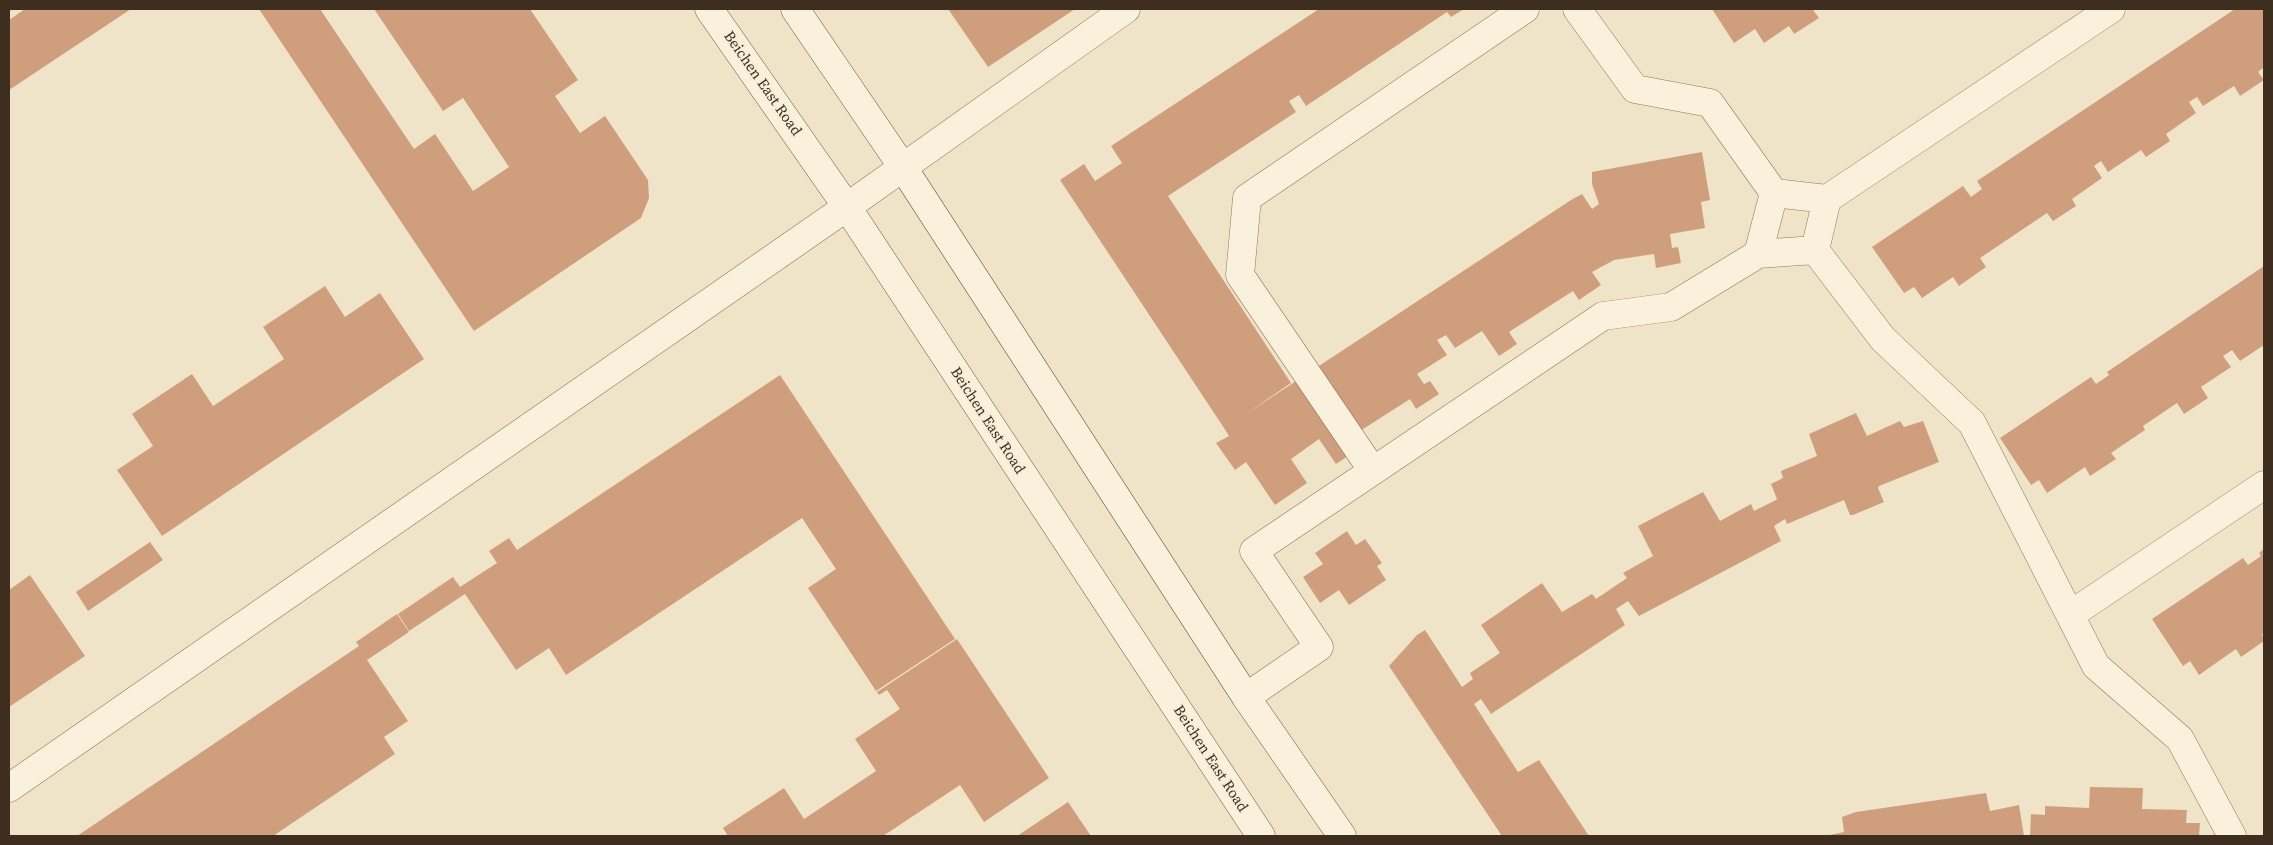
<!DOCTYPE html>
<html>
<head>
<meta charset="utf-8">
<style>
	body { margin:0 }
	#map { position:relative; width:2273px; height:845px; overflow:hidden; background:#f0e4c8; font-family:"Source Serif 4",serif }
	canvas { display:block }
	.frame { position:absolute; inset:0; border:10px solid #3d2e20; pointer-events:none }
</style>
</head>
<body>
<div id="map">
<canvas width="2273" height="845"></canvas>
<div class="frame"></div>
</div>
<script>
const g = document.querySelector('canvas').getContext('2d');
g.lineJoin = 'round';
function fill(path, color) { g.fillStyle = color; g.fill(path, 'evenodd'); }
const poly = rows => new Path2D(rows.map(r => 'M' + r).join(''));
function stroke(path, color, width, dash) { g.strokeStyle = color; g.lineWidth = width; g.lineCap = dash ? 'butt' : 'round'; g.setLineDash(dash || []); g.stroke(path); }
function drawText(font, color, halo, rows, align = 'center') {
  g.font = font + ' "Source Serif 4",serif'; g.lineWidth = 5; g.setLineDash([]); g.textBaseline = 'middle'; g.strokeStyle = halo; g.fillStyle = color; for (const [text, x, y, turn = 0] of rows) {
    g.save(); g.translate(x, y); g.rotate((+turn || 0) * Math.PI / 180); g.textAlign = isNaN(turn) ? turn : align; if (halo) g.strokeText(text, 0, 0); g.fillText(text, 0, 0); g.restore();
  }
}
const building = poly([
	[25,9,131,9,9,90,9,20],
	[259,9,320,9,414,149,435,134,473,191,509,167,463,98,443,111,374,9,530,9,578,80,555,96,580,133,605,116,648,180,649,198,641,218,474,331],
	[948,9,1075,9,988,67],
	[1319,9,1464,9,1451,17,1447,12,1306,106,1299,95,1289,101,1296,112,1168,196,1291,383,1243,416,1571,200,1582,194,1592,209,1599,204,1592,184,1592,172,1702,152,1710,200,1701,202,1705,228,1670,234,1672,248,1678,247,1681,263,1656,268,1654,254,1614,260,1592,272,1601,285,1579,300,1573,291,1509,332,1517,344,1499,356,1482,331,1455,348,1446,335,1437,340,1447,355,1417,374,1424,384,1430,381,1439,394,1416,409,1410,399,1346,440,1354,452,1336,464,1319,439,1291,459,1307,483,1275,505,1246,462,1235,470,1216,443,1229,436,1224,428,1060,180,1084,164,1095,181,1122,163,1111,146],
	[1712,9,1815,9,1813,10,1819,18,1794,34,1789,26,1764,43,1755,29,1734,43],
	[2235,9,2264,9,2264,67,2258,72,2264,80,2240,96,2234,86,2203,106,2197,97,2189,102,2196,113,2166,134,2170,141,2146,157,2141,150,2108,172,2101,161,2094,166,2102,178,2072,199,2076,206,2053,221,2047,213,1980,258,1986,267,1959,286,1953,277,1922,298,1914,287,1904,293,1872,247,1963,186,1971,197,1982,189,1977,181],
	[2264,266,2264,345,2240,361,2232,350,2223,356,2231,367,2201,387,2208,398,2184,414,2177,403,2143,426,2145,430,2111,453,2116,459,2090,476,2085,467,2047,493,2039,480,2031,485,2000,438,2091,377,2096,384,2109,375,2107,372],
	[325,286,345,317,380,293,424,359,162,536,117,470,153,446,132,414,192,374,213,406,284,359,263,327],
	[780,375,955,639,876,691,808,588,836,569,802,518,566,675,549,648,516,670,465,594,409,631,398,614,453,577,460,587,497,563,489,551,509,538,517,550],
	[1856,413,1867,436,1900,421,1904,427,1923,421,1939,462,1879,486,1878,488,1884,502,1853,515,1850,515,1844,500,1787,524,1785,519,1774,526,1781,541,1639,616,1628,601,1616,609,1625,625,1491,714,1481,699,1474,704,1518,772,1539,760,1589,836,1502,836,1389,666,1417,635,1425,630,1462,687,1473,679,1470,673,1500,653,1481,625,1542,583,1562,612,1592,594,1596,599,1627,578,1623,573,1653,556,1638,526,1703,492,1720,521,1751,504,1754,511,1776,500,1777,499,1771,484,1783,478,1781,471,1817,456,1809,434],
	[1347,531,1356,545,1365,539,1382,563,1377,566,1386,580,1349,605,1339,590,1320,603,1303,577,1323,564,1315,553],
	[150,542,163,560,88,611,76,592],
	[2264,549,2264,633,2262,634,2264,641,2241,657,2236,649,2199,675,2190,661,2183,666,2152,619,2243,558,2248,565,2261,556,2259,553],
	[30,575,85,656,9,707,9,590],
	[397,614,409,632,367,660,408,721,384,737,395,754,273,836,77,836,359,646,356,642],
	[957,639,1049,778,984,822,960,785,883,836,728,836,723,828,784,788,804,819,876,771,855,739,900,709,887,690,879,695,877,692],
	[2090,787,2143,788,2142,809,2187,810,2186,823,2200,823,2199,836,2030,836,2031,814,2045,815,2045,806,2089,808],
	[1986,793,1990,811,2019,805,2024,836,1825,836,1844,832,1842,817,1856,812],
	[1068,802,1091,836,1017,836]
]);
const street = poly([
	[1577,9,1635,89,1710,103,1774,193,1827,199,1815,250,1883,339,1972,423,2096,666,2180,739,2232,836],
	[1827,199,2111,9],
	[1758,254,1774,193],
	[1373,471,1240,275,1247,198,1525,9],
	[2070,615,2264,485],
	[1246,697,1319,647,1254,551,1603,316,1671,307,1758,254,1815,250],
	[9,788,847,207,1126,9]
]);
const secondary = poly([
	[709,9,847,207,1261,836],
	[795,9,902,166,1246,697,1342,836]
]);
const streetNames = [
	["Beichen East Road",762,84,55],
	["Beichen East Road",987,421,57],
	["Beichen East Road",1210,759,57]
];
fill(building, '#cf9f7d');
stroke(street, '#8d765c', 29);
stroke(secondary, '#6f573f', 29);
stroke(street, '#faf1dc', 28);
stroke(secondary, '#faf1dc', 28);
drawText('15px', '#3d2e20', '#f7eed8', streetNames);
</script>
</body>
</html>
